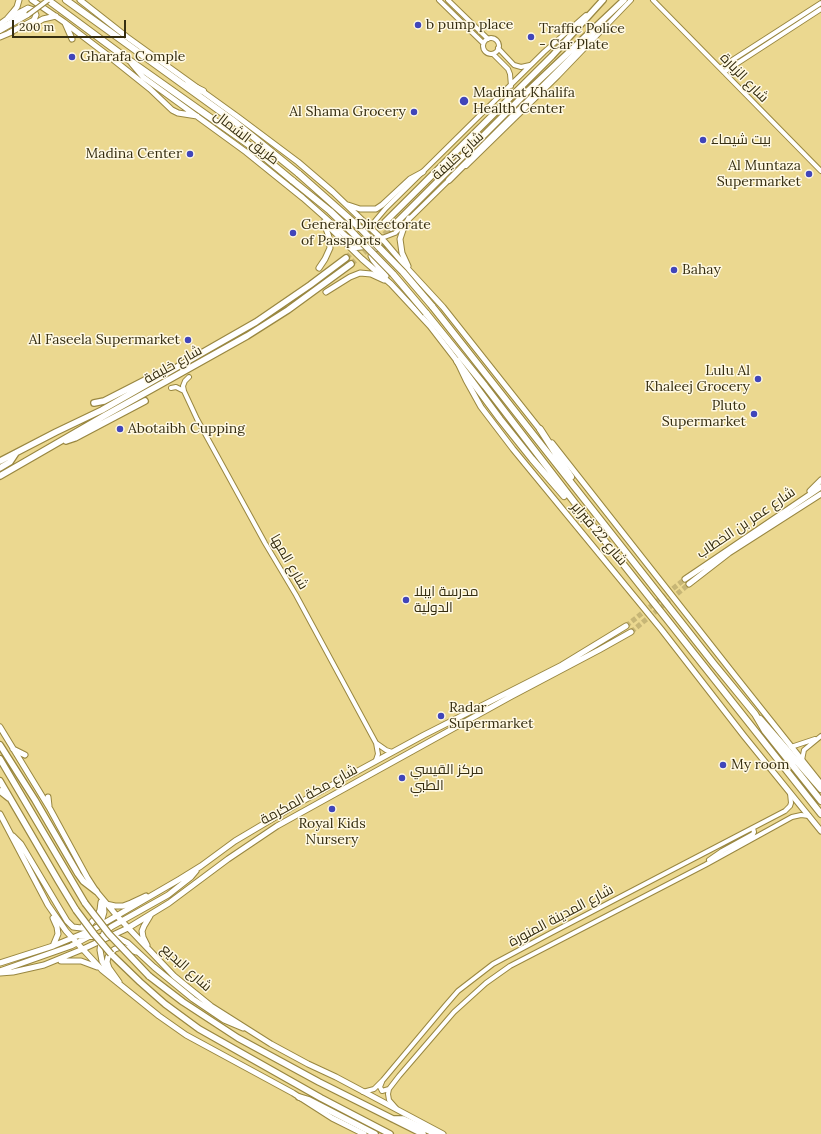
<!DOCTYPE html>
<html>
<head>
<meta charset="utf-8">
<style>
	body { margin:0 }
	#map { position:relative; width:821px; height:1134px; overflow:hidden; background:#ebd890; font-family:Lora,serif }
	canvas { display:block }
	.scale { position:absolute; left:12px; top:20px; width:114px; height:18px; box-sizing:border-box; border:2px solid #352d10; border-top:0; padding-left:5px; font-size:12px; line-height:14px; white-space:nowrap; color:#352d10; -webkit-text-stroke:3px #fff9e4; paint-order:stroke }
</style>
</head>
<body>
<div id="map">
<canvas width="821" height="1134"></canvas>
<div class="scale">200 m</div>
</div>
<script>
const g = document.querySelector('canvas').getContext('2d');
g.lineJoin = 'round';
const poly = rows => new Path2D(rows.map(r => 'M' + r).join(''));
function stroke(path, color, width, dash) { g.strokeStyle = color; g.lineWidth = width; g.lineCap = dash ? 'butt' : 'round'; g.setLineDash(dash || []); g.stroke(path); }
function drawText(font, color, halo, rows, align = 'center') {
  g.font = font + ' Lora,Cairo,serif'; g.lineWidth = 3; g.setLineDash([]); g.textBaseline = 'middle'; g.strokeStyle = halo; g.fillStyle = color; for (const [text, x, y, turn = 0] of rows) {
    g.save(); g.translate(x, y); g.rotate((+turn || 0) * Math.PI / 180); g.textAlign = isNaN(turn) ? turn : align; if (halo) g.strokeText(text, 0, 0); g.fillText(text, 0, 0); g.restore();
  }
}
const secondaryTunnel = poly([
	[626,626,685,579],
	[631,632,689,584]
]);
const primaryTunnel = poly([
	[366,240,385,222],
	[378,240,391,228],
	[346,258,357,248],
	[351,264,372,246]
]);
const tertiary = poly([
	[439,0,483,43],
	[448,0,488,39],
	[653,0,821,171],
	[0,28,26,13],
	[0,31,28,15],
	'483 46a8 8 0 1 1 16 0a8 8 0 1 1-16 0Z',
	[498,48,514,65,521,67,530,65],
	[493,54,508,69,510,74,511,86],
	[720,68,821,3],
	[724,72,821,9],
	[466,166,558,76,631,0],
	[371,229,375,221,386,208,544,52,586,15],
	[382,238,395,233,450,179],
	[189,377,185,381,183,386,184,391,197,419,265,543,296,595,376,743,378,754,376,760],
	[171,388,176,387,184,391],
	[376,743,386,750,392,752],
	[791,747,815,739],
	[802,760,804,750,821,736],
	[709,860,722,851,753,834,754,832,753,828],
	[382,1082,380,1087,382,1091,389,1089],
	[363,1092,374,1089,383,1080,445,1006,458,991,493,964,551,933,785,811,790,806,791,803,790,793],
	[396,1108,389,1100,388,1094,389,1089,399,1076,454,1012,486,983,510,966,705,865,792,817,801,815,809,816]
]);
const secondary = poly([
	[32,0,64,22,110,57,150,89,172,110,178,113,197,116],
	[80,0,127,37,238,117,298,162,333,192,385,242,407,268,443,307,542,432],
	[7,19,28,8,34,10,36,15,34,20,9,33],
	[65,23,72,39],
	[0,24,7,19,13,12,17,7,19,0],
	[31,26,43,19,56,16],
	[0,37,12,32],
	[100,59,110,57],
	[132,64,143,77,246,152,303,198,347,237,355,241,382,238],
	[348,205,360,209,376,209,382,205,410,179,423,172],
	[324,222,362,259,391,284,430,326,457,361,466,380,481,407,513,449,661,629,744,736,821,831],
	[352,248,379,245],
	[382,249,378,248,374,249,372,252,371,256,373,260,386,276],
	[408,266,402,253,400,239,403,230,409,218],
	[319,268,325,259,330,248,329,237,324,223],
	[326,292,350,277,360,273,371,274,384,280],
	[552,443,736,677,821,784],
	[810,491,821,480],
	[685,579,821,487],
	[689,584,729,553,821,494],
	[0,727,50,809,87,877,96,891,117,916,174,976,211,1006,271,1044,308,1064,336,1077,443,1134],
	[13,749,25,755],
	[48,797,49,806],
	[0,814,48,905,66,931,102,970,159,1016,186,1035,293,1093,332,1118,364,1134],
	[13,836,21,844,67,921,73,927,89,929],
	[106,904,115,906,123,906,131,903,146,896],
	[53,918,57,927,58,934,53,946],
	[83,926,91,923,98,915,100,910,101,902],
	[100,926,104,912,103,901],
	[79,936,109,937,118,938,128,943,154,967,193,999,224,1020,243,1028],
	[147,945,143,937,142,931,144,926,150,916],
	[61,961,81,961,97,967],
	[0,963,53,946,94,929,180,879,201,866,235,841,299,803,424,735,562,665,626,626],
	[0,971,71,946,90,936],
	[108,972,102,961,100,950,101,941,104,933,111,927,168,895,191,877,196,871],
	[0,973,13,972,44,965,83,949,128,928,169,903,228,859,277,826,510,697,599,650,631,632],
	[119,982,109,968,107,962,108,957,111,952,115,949,121,947,126,948,136,952]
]);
const primary = poly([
	[449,180,587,42,593,33],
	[385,222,552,56,603,0],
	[391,228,530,89,624,0],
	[94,403,104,401,147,379,160,376],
	[66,441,75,438,145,401],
	[0,461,56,432,102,410,256,322,310,285,346,258],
	[0,468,10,462,16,453],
	[0,476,104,416,247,336,288,310,351,264]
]);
const trunk = poly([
	[0,745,35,800,78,874,83,881,96,891],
	[0,759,85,903],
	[0,781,59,882,76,910],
	[0,791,9,798],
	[111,954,140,982,165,1004,199,1029,321,1098,390,1134],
	[149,976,183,1002,238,1038,319,1082,423,1134],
	[299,1097,309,1100,375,1134],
	[393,1119,403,1119,436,1134]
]);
const motorway = poly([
	[48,0,129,60,252,147,293,181],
	[66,0,235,122,299,174],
	[188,84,203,91],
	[432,306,714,664,755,714,765,731,821,801],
	[426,313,485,386,578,507,821,814],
	[457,361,500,419,532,459,564,496],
	[540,429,571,477],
	[760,719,821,789]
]);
const tertiaryBridge = poly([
	[28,15,48,0]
]);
const trunkBridge = poly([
	[85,903,109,934,149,976],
	[76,910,94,934,111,954]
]);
const motorwayBridge = poly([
	[299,174,361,229,403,272,432,306],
	[293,181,330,211,355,235,393,274,426,313]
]);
const markers = [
	[418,25,4,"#4045ba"],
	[531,37,4,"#4045ba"],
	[72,57,4,"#4045ba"],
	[464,101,5,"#4045ba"],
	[414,112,4,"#4045ba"],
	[703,140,4,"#4045ba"],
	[190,154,4,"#4045ba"],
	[809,174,4,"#4045ba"],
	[293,233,4,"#4045ba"],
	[674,270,4,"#4045ba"],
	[188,340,4,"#4045ba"],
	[758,379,4,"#4045ba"],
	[754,414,4,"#4045ba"],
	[120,429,4,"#4045ba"],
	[406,600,4,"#4045ba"],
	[441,716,4,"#4045ba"],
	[723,765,4,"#4045ba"],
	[402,778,4,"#4045ba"],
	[332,809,4,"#4045ba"]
];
const poiNames = [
	["b pump place",426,25],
	["Traffic Police",539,29],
	["- Car Plate",539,45],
	["Gharafa Comple",80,57],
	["Madinat Khalifa",473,93],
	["Health Center",473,109],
	["Al Shama Grocery",406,112,"right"],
	["بيت شيماء",711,140],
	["Madina Center",182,154,"right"],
	["Al Muntaza",801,166,"right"],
	["Supermarket",801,182,"right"],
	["General Directorate",301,225],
	["of Passports",301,241],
	["Bahay",682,270],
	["Al Faseela Supermarket",180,340,"right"],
	["Lulu Al",750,371,"right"],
	["Khaleej Grocery",750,387,"right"],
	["Pluto",746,406,"right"],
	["Supermarket",746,422,"right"],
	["Abotaibh Cupping",128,429],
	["مدرسة ايبلا",414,592],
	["الدولية",414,608],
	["Radar",449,708],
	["Supermarket",449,724],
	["My room",731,765],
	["مركز القيسي",410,770],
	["الطبي",410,786],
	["Royal Kids",332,824,"center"],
	["Nursery",332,840,"center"]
];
const streetNames = [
	["شارع الزبارة",744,78,46],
	["طريق الشمال",246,138,38],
	["شارع خليفة",458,156,-42],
	["شارع خليفة",173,365,-29],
	["شارع عمر بن الخطاب",746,523,-34],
	["شارع 22 فبراير",599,534,50],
	["شارع المها",289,562,60],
	["شارع مكة المكرمة",309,795,-29],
	["شارع المدينة المنورة",561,916,-28],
	["شارع البديع",186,968,42]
];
stroke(secondaryTunnel, '#c7b676', 5, [5, 2.5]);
stroke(primaryTunnel, '#c7b676', 5.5, [5.5, 3]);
stroke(tertiary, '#998741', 6);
stroke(secondary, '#998741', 7);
stroke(primary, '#998741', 8);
stroke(trunk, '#998741', 8);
stroke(motorway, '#998741', 8);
stroke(tertiary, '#fff', 4);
stroke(secondary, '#fff', 5);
stroke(primary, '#fff', 5.5);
stroke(trunk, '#fff', 5.5);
stroke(motorway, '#fff', 6);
stroke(tertiaryBridge, '#998741', 6, []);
stroke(trunkBridge, '#998741', 8, []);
stroke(motorwayBridge, '#998741', 8, []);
stroke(tertiaryBridge, '#fff', 4);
stroke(trunkBridge, '#fff', 5.5);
stroke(motorwayBridge, '#fff', 6);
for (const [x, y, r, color] of markers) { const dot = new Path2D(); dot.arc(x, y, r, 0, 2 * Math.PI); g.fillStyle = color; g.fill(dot); stroke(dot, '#fff9e4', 1.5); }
drawText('14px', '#352d10', '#fff9e4', poiNames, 'left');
drawText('14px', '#352d10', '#fff9e4', streetNames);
</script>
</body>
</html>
